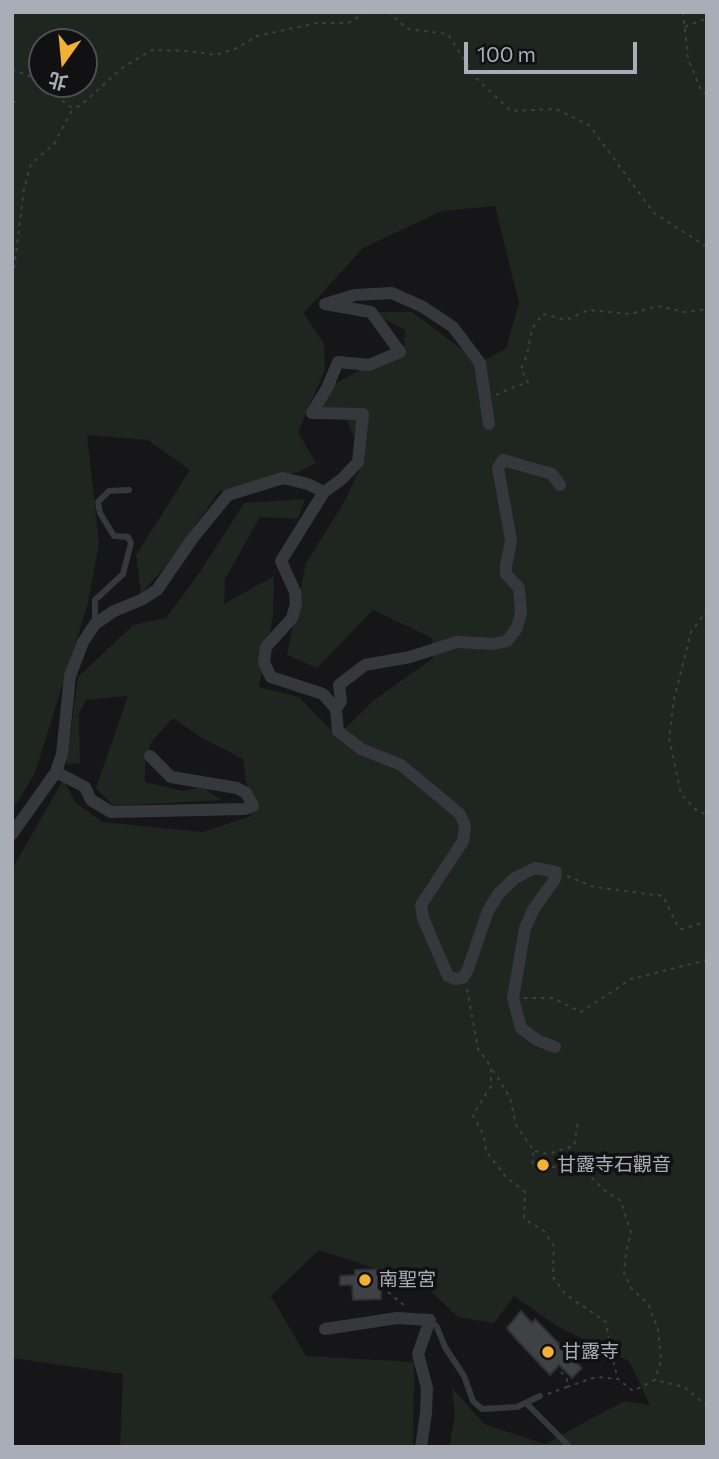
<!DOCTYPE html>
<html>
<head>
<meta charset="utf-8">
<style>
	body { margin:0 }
	#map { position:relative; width:719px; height:1459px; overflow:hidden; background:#161618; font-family:Commissioner,"Noto Sans TC",sans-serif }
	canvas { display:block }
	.frame { position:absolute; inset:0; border:14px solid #a8adb8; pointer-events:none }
	.north { position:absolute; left:28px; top:28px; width:70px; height:70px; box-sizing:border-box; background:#111113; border:2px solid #4d4f55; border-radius:50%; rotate:195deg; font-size:19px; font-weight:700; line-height:28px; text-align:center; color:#a8adb8 }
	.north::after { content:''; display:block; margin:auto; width:24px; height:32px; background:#f2b134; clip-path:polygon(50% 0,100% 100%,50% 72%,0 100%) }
	.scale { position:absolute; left:464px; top:42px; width:173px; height:32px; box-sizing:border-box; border:4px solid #a8adb8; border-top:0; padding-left:9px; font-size:21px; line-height:24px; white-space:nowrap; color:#a8adb8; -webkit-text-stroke:5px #111113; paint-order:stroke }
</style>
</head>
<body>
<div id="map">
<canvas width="719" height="1459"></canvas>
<div class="frame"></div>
<div class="north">北</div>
<div class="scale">100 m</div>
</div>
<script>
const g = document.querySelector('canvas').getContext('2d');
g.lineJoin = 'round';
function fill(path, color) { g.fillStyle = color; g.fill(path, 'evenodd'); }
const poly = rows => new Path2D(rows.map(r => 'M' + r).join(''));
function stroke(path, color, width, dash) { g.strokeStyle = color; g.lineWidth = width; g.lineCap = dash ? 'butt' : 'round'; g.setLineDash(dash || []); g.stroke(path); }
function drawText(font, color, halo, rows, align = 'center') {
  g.font = font + ' Commissioner,"Noto Sans TC",sans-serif'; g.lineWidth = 7; g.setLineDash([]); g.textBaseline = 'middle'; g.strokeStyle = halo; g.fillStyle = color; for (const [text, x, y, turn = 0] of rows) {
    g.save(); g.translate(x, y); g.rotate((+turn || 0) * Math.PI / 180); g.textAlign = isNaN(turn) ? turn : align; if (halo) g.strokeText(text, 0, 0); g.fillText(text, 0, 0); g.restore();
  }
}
const green = poly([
	[12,12,707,12,707,1447,449,1447,455,1416,452,1388,484,1424,545,1444,624,1401,650,1405,629,1361,558,1327,514,1296,494,1323,458,1317,423,1284,319,1250,271,1296,306,1356,414,1362,413,1447,120,1447,123,1374,12,1358,12,869,63,780,76,803,102,822,203,832,251,816,243,759,202,738,173,718,152,741,145,760,145,782,182,791,202,787,222,800,114,806,96,788,128,696,86,700,79,714,80,763,66,765,78,677,133,625,166,618,202,569,244,503,305,499,298,519,260,517,225,579,224,604,274,576,273,616,259,687,299,697,337,736,373,701,433,658,432,638,373,610,317,668,287,655,306,563,343,504,364,460,345,416,312,413,327,388,369,365,404,351,405,330,371,312,412,312,480,363,506,348,519,303,495,206,442,211,363,248,304,313,324,344,325,370,298,432,316,463,298,472,219,492,164,568,141,594,136,555,190,470,148,440,87,435,99,543,88,603,35,773,12,811],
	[42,42,84,42,84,84,42,84]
]);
const building = poly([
	[389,1269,389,1286,381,1286,381,1299,353,1300,352,1285,340,1285,340,1276,355,1275,355,1270,389,1269],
	[521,1311,532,1323,535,1319,582,1368,572,1378,559,1365,550,1375,516,1339,507,1328,521,1311]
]);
const path = poly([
	[388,12,408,29,448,34,475,77,511,111,556,109,589,125,654,213,707,247],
	[683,12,688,59,701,90,707,95],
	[685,27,707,18],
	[12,69,29,76,72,108,80,106,122,68,152,50,190,51,216,55,237,48,257,36,317,23,348,23,366,12],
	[12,102,17,102],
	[12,285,24,189,31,164,54,144,72,110],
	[496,395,516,386,528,383,521,369,527,355,532,329,543,314,566,320,589,310,630,314,657,306,685,312,707,309],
	[707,610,691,632,674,699,669,738,681,794,698,812,707,814],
	[567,876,594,887,663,896,678,927,682,929,699,924,707,925],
	[467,989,478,1049,491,1067,491,1086,473,1115,484,1136,486,1151,506,1177,525,1192,524,1219,543,1230,554,1246,553,1277,565,1294,606,1322,611,1353,618,1379],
	[524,998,553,998,581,1012,631,979,707,960],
	[493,1070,510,1098,516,1125,534,1151,532,1158,533,1165,540,1170,558,1166,574,1167,590,1176,604,1190,621,1201,631,1233,626,1253,624,1273,631,1288,648,1304,658,1329,661,1360,655,1380],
	[535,1151,548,1154,574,1146,578,1121],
	[388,1292,405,1306],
	[567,1387,596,1377,618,1379,633,1391,655,1380,684,1387,707,1406],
	[548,1394,567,1387,567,1379,559,1370]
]);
const service = poly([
	[95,624,95,600,123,574,131,543,128,537,114,536,100,513,98,502,109,491,129,490],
	[430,1320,437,1327,445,1347,464,1376,473,1401,482,1409,517,1407,540,1396],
	[527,1404,570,1447]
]);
const minor = poly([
	[489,424,480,363,453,327,423,307,392,293,355,295,325,304,371,312,400,352,369,365,338,362,327,388,312,413,363,414,358,462,342,479,324,492,281,561,295,592,296,604,292,618,266,647,264,663,271,677,323,694,336,709,338,731,361,749,401,765,460,814,465,826,463,841,421,905,423,918,448,976,455,979,463,978,468,969,488,911,499,893,515,878,535,868,556,872,555,879,533,910,525,928,513,998,521,1028,537,1040,555,1047],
	[336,709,341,701,339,685,365,665,410,657,457,642,493,644,507,641,517,628,521,612,519,588,506,574,506,566,511,540,498,468,503,460,552,474,560,485],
	[56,772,85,787,91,800,111,812,245,809,253,806,246,793,237,788,171,777,150,756],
	[12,834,56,772,62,754,70,676,83,642,95,624,114,611,141,600,157,590,192,539,228,495,283,478,308,484,324,492],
	[325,1329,397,1318,430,1320,418,1354,427,1388,426,1413,421,1447]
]);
const markers = [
	[543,1165,7,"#f2b134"],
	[365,1280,7,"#f2b134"],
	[548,1352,7,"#f2b134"]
];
const poiNames = [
	["甘露寺石觀音",557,1165],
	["南聖宮",379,1280],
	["甘露寺",562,1352]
];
fill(green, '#1e261f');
fill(building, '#404145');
stroke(building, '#303034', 2);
stroke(path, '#3d3f44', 2, [3.5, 5]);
stroke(service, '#37383d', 6);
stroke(minor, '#37383d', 12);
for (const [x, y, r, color] of markers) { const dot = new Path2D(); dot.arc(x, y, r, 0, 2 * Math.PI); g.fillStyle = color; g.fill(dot); stroke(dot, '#111113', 2.5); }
drawText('19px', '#a8adb8', '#111113', poiNames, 'left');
</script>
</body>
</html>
